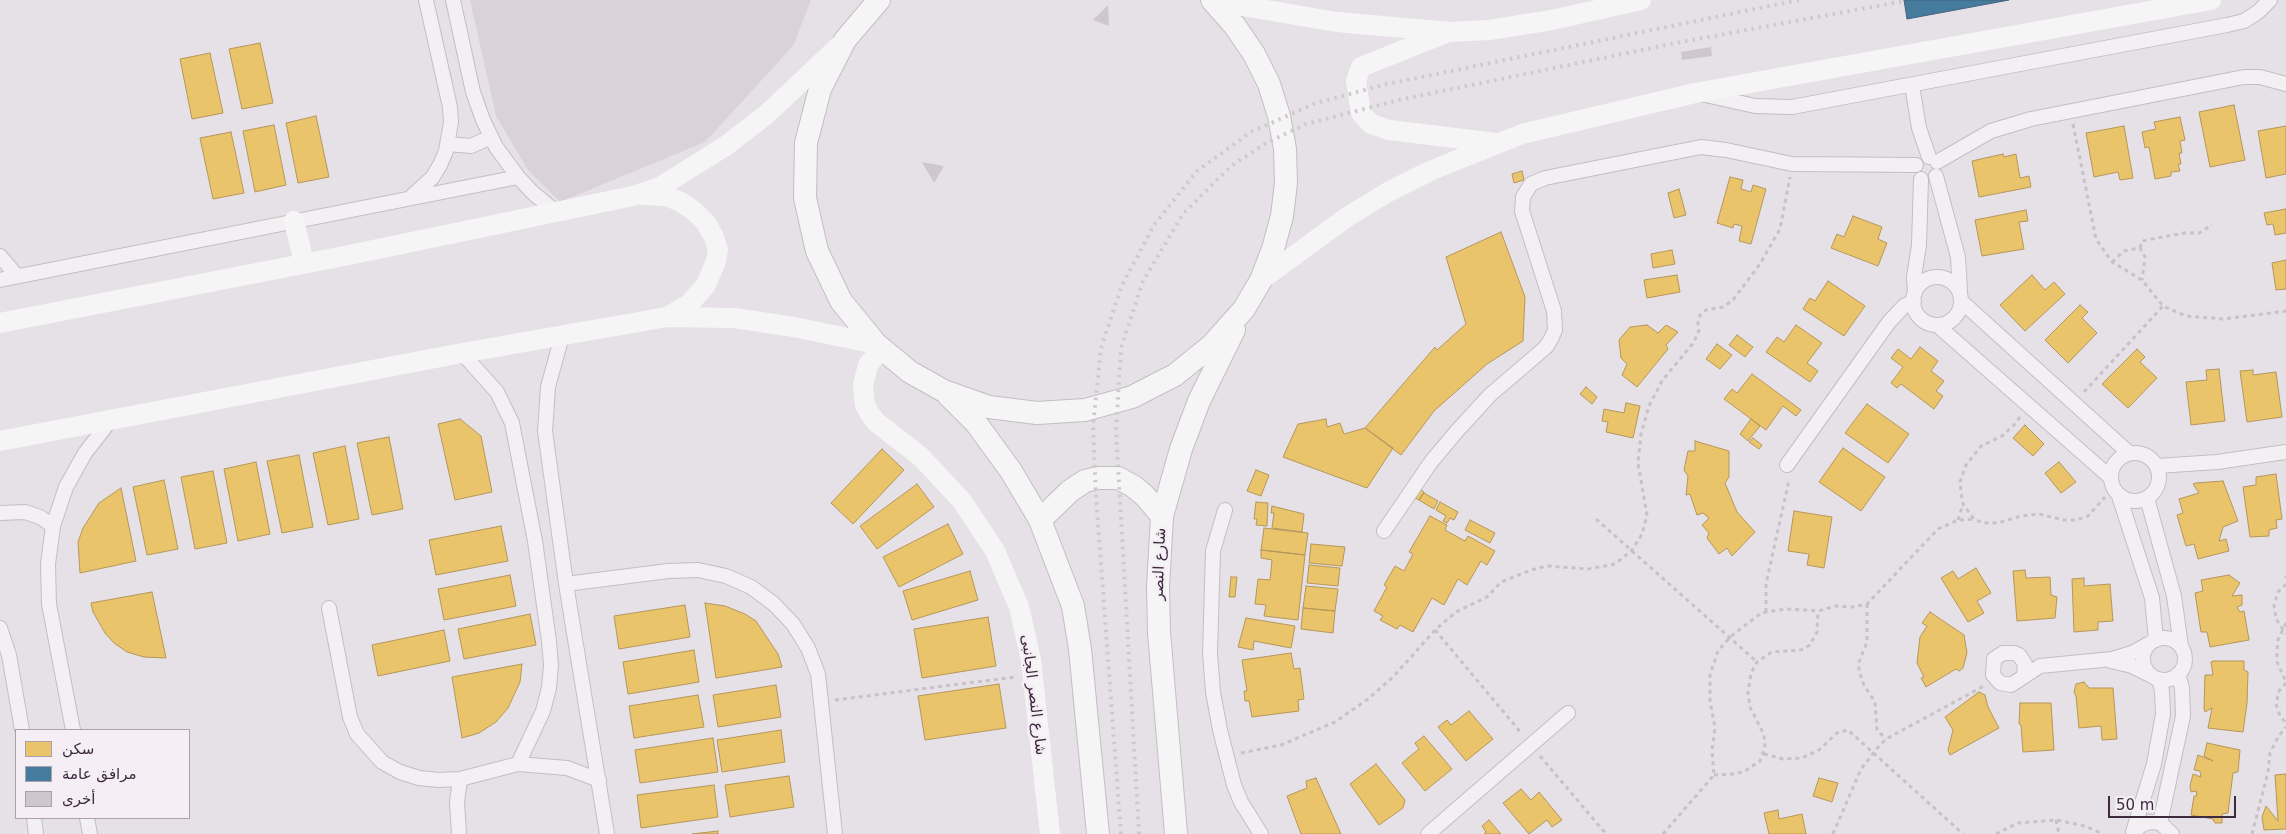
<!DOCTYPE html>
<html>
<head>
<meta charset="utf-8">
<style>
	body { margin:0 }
	#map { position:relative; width:2286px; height:834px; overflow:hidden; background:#e6e1e6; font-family:"DejaVu Sans",Vazirmatn,sans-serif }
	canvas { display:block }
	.legend { position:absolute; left:15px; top:729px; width:175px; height:90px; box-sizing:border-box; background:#f5eff5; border:1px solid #aba0ab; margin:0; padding:6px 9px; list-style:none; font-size:15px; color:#3d2a3d }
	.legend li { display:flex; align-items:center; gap:10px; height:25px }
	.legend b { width:25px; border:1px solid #aba0ab }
	.scale { position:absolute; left:2108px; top:796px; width:128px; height:22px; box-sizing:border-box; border:2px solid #3d2a3d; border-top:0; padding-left:6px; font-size:15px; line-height:18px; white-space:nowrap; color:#3d2a3d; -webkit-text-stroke:4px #f5eff5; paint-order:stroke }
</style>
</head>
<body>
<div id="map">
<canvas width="2286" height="834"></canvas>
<ul class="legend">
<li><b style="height:14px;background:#e9c46a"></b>سكن</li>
<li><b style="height:14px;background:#457b9d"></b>مرافق عامة</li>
<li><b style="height:14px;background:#cec8ce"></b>أخرى</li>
</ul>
<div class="scale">50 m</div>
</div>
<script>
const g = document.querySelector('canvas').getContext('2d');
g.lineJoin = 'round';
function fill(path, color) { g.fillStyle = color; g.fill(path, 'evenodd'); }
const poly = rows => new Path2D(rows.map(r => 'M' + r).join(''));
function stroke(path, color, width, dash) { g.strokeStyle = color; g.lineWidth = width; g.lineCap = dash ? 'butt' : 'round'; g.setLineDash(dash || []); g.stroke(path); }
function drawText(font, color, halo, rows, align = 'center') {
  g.font = font + ' "DejaVu Sans",Vazirmatn,sans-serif'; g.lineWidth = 5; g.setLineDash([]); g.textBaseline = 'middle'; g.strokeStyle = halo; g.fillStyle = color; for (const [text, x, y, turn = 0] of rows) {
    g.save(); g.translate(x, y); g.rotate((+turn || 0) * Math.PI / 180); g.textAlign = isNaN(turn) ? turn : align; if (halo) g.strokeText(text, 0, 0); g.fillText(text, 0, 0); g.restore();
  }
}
const built = poly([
	[470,0,811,0,793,46,705,142,560,202,528,170,496,116]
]);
const homes = poly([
	[260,43,273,103,242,109,229,49,260,43],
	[210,53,223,113,192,119,180,59,210,53],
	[2234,105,2245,160,2210,167,2199,112,2234,105],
	[316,116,329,177,298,183,286,123,316,116],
	[2180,117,2185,140,2180,141,2182,153,2179,153,2181,164,2178,164,2180,171,2171,172,2171,176,2155,179,2149,147,2145,148,2142,132,2156,129,2154,122,2180,117],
	[274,125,286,185,255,192,243,131,274,125],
	[2124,126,2133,178,2120,180,2118,172,2094,177,2086,133,2124,126],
	[2286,126,2286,174,2266,178,2258,131,2286,126],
	[231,132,244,193,213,199,200,138,231,132],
	[2003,154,2004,157,2016,154,2020,178,2029,176,2031,187,1979,197,1972,161,2003,154],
	[1522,171,1524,180,1514,183,1512,174,1522,171],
	[1730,177,1743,180,1741,189,1751,192,1753,185,1766,189,1751,244,1739,241,1742,226,1734,224,1733,228,1717,223,1730,177],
	[1679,189,1686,215,1674,218,1668,193,1679,189],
	[2286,209,2286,233,2275,235,2273,224,2267,225,2264,213,2286,209],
	[2026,210,2028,221,2019,222,2024,249,1982,256,1975,220,2026,210],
	[1853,216,1882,227,1878,239,1887,243,1878,266,1831,248,1837,234,1844,237,1853,216],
	[1501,232,1525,297,1523,341,1487,364,1434,411,1401,455,1365,428,1435,347,1437,350,1466,324,1446,257,1501,232],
	[1672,250,1675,264,1653,268,1651,254,1672,250],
	[2286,260,2286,289,2276,290,2272,263,2286,260],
	[1677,275,1680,292,1647,298,1644,280,1677,275],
	[2032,275,2045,290,2054,282,2065,294,2025,331,2000,305,2032,275],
	[1828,281,1865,306,1844,336,1803,309,1810,298,1815,301,1828,281],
	[2080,305,2088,312,2082,318,2097,333,2068,363,2045,340,2080,305],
	[1647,325,1658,333,1666,325,1678,332,1666,345,1668,349,1637,387,1622,375,1627,364,1621,358,1619,340,1630,327,1647,325],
	[1796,325,1822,343,1807,363,1818,371,1810,382,1766,352,1777,337,1784,342,1796,325],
	[1737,335,1753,347,1745,357,1729,345,1737,335],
	[1717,344,1732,355,1720,369,1706,359,1717,344],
	[1920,347,1938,361,1931,371,1944,381,1936,391,1943,396,1934,409,1901,384,1897,388,1891,383,1903,367,1891,358,1898,349,1911,359,1920,347],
	[2137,349,2145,357,2140,362,2157,378,2128,408,2102,384,2137,349],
	[2219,369,2225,421,2191,425,2186,382,2207,380,2206,370,2219,369],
	[2253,370,2253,375,2276,372,2282,417,2247,422,2240,371,2253,370],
	[1752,374,1801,410,1796,416,1783,406,1766,430,1724,399,1732,389,1737,393,1752,374],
	[1586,387,1597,397,1592,404,1580,394,1586,387],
	[1626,403,1640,406,1633,438,1606,432,1608,422,1602,421,1604,409,1624,413,1626,403],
	[1867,404,1909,434,1888,463,1845,433,1867,404],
	[460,419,481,436,492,492,455,500,438,424,460,419],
	[1326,419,1327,427,1340,423,1344,434,1365,428,1393,448,1367,488,1283,457,1298,424,1326,419],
	[1751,419,1760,426,1748,441,1740,434,1751,419],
	[2025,425,2044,444,2033,456,2013,438,2025,425],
	[389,437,403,509,372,515,357,443,389,437],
	[1753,438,1762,445,1759,449,1749,442,1753,438],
	[1695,441,1729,451,1729,477,1725,483,1737,512,1755,532,1732,556,1727,548,1719,554,1707,538,1709,533,1702,525,1709,518,1703,513,1697,515,1690,494,1686,495,1688,476,1684,470,1688,451,1695,451,1695,441],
	[345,446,359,519,328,525,313,453,345,446],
	[1843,448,1885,477,1861,511,1819,482,1843,448],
	[882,449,904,470,853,524,831,503,882,449],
	[299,455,313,527,282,533,267,461,299,455],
	[256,462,270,534,238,541,224,469,256,462],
	[2059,462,2076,482,2061,493,2045,473,2059,462],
	[1256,470,1269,475,1261,496,1247,491,1256,470],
	[213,471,227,543,195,549,181,477,213,471],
	[2276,474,2282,519,2276,520,2277,528,2269,530,2269,536,2250,537,2243,487,2256,485,2256,477,2276,474],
	[164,480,178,549,147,555,133,487,164,480],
	[2223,481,2238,521,2223,527,2219,541,2226,539,2229,551,2198,559,2194,544,2186,546,2177,515,2183,513,2179,499,2199,493,2193,484,2196,483,2223,481],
	[917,484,934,507,877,549,860,526,917,484],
	[121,488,136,561,80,573,78,542,83,528,99,503,121,488],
	[1418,488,1424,492,1419,500,1413,497,1418,488],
	[1424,493,1438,501,1434,509,1419,500,1424,493],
	[1256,502,1268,503,1267,526,1256,525,1257,519,1254,519,1256,502],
	[1440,502,1458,512,1454,520,1450,518,1447,523,1443,521,1446,516,1436,510,1440,502],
	[1272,506,1304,514,1302,532,1272,528,1274,513,1271,513,1272,506],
	[1794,511,1832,517,1824,568,1807,565,1809,554,1788,551,1794,511],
	[1430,516,1447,525,1445,530,1465,541,1468,536,1495,551,1487,565,1481,561,1467,585,1458,579,1444,605,1432,598,1413,632,1400,625,1397,629,1380,620,1383,616,1374,611,1387,587,1384,585,1395,566,1404,571,1413,554,1409,552,1430,516],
	[1470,520,1495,533,1490,543,1465,530,1470,520],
	[948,524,963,554,899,587,883,557,948,524],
	[501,526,508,561,436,575,429,540,501,526],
	[1264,528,1308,533,1305,555,1261,550,1264,528],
	[1311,544,1345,547,1342,566,1309,563,1311,544],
	[1261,550,1305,555,1298,620,1264,616,1266,605,1255,604,1258,579,1270,580,1272,560,1261,558,1261,550],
	[1309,565,1340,568,1338,586,1307,583,1309,565],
	[1976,568,1991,593,1977,601,1984,613,1968,622,1941,578,1953,571,1958,579,1976,568],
	[2025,570,2026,578,2050,577,2051,595,2057,597,2055,618,2017,621,2013,571,2025,570],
	[970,571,978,600,912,620,903,591,970,571],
	[510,575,516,606,444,620,438,589,510,575],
	[2229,575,2240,583,2232,596,2242,595,2242,605,2237,607,2240,612,2244,611,2249,640,2210,647,2207,632,2201,632,2195,593,2203,591,2201,580,2229,575],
	[1231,577,1237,577,1235,597,1229,597,1231,577],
	[2084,578,2084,586,2110,584,2113,621,2098,622,2098,630,2074,632,2072,579,2084,578],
	[1306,586,1338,589,1335,611,1303,608,1306,586],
	[152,592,166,658,144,657,127,652,114,643,105,633,93,612,91,603,152,592],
	[705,603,725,606,745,614,756,621,778,654,782,667,716,678,705,603],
	[685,605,690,637,619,649,614,616,685,605],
	[1303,608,1335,611,1333,633,1301,629,1303,608],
	[1930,612,1964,635,1967,653,1963,668,1959,671,1956,669,1926,687,1921,678,1924,677,1917,663,1920,637,1927,626,1922,623,1930,612],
	[530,614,536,645,464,659,458,629,530,614],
	[988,617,996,666,922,678,914,629,988,617],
	[1246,618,1295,626,1291,648,1254,641,1253,650,1238,647,1246,618],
	[444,630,450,661,378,676,372,645,444,630],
	[694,650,699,682,628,694,623,662,694,650],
	[1291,653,1294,669,1300,668,1304,699,1298,700,1299,711,1252,717,1249,701,1245,701,1244,691,1247,691,1242,660,1291,653],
	[2214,661,2244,661,2244,670,2248,672,2247,703,2243,732,2208,728,2212,708,2205,712,2204,708,2205,675,2213,675,2211,662,2214,661],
	[522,664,520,682,508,708,496,722,479,733,462,738,452,677,522,664],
	[2084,682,2089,688,2113,688,2117,739,2102,740,2101,726,2079,728,2076,696,2074,692,2076,684,2084,682],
	[999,684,1006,728,925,740,918,696,999,684],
	[776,685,781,717,718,727,713,695,776,685],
	[1979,692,1985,695,1988,707,1999,728,1950,755,1948,750,1953,730,1945,717,1979,692],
	[698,695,704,727,634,738,629,706,698,695],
	[2020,703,2051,703,2054,750,2023,752,2021,725,2019,724,2020,703],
	[1469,711,1493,739,1466,761,1438,727,1447,720,1451,725,1469,711],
	[781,730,785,762,722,772,717,740,781,730],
	[1424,736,1452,769,1425,791,1402,763,1419,749,1415,743,1424,736],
	[713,738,718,772,640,783,635,750,713,738],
	[2207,743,2240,750,2238,772,2233,773,2228,813,2222,814,2222,823,2215,823,2213,819,2191,815,2194,796,2197,796,2196,791,2191,792,2190,786,2193,774,2201,777,2200,771,2194,770,2198,755,2213,761,2204,756,2207,743],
	[1376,764,1405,800,1403,808,1379,825,1350,784,1376,764],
	[2286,774,2286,829,2264,830,2262,817,2266,806,2278,821,2275,775,2286,774],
	[789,776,794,807,730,817,725,785,789,776],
	[1316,778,1341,834,1301,834,1287,796,1307,788,1306,781,1316,778],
	[1819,778,1838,783,1832,802,1813,796,1819,778],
	[714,785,718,817,641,828,637,795,714,785],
	[1521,789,1531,800,1539,792,1562,820,1552,827,1547,820,1529,834,1503,803,1521,789],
	[1778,810,1779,819,1802,814,1806,834,1769,834,1764,813,1778,810],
	[1489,820,1501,834,1484,834,1486,832,1482,826,1489,820],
	[718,831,718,834,692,834,718,831]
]);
const public = poly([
	[1904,0,2009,0,1907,19,1904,0]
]);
const building = poly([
	[1108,5,1109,26,1093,20],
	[1711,47,1712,56,1682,60,1681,52],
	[922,162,944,166,934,183]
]);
const path = poly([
	[2073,124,2096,239,2112,262,2142,280,2163,306,2186,316,2223,319,2286,311],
	[2140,248,2142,241,2184,233,2199,233,2212,225],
	[2112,262,2124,251,2140,248,2145,257,2142,280],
	[2084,392,2163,306],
	[2020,417,2014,425,2002,436,1981,446,1966,465,1960,482,1962,500,1963,504,1974,519,1983,523,1998,523,2021,516,2039,514,2064,520,2076,520,2088,516,2105,497],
	[1596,519,1757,662],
	[1958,520,1963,504],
	[2286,576,2286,578],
	[2286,584,2278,592,2274,605,2276,619,2286,634],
	[1867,604,1867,642,1859,662,1859,671,1864,685,1875,702,1877,730,1886,739],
	[1766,612,1766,584,1789,480],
	[2286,623,2278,640,2277,651,2277,662,2286,682],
	[1435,630,1522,734],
	[2286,683,2279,691,2276,704,2280,716,2286,723],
	[835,700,1015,677],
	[1241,753,1281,745,1335,722,1368,699,1394,676,1435,630,1456,612,1487,597,1501,582,1531,570,1547,566,1588,569,1615,564,1632,550,1642,534,1647,515,1638,463,1641,434,1649,406,1662,381,1694,342,1699,330,1698,323,1700,315,1706,310,1723,307,1733,300,1760,264,1780,229,1790,177],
	[1764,754,1783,759,1802,758,1819,750,1837,733,1848,730,1963,834],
	[1540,756,1606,834],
	[1714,775,1735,774,1745,771,1760,761,1765,747,1764,735,1750,707,1748,693,1751,673,1757,662,1772,652,1801,650,1810,645,1817,632,1818,611],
	[2056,820,2059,834],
	[1663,834,1714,775,1712,750,1715,728,1710,701,1710,675,1718,651,1730,637,1760,614,1766,612,1786,609,1818,611,1836,606,1852,607,1867,604,1938,529,1958,520,1974,519],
	[1833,834,1861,769,1879,746,1886,739,1984,686],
	[1996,834,2018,823,2056,820,2085,826,2103,834],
	[2252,834,2268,772,2270,753,2278,737,2286,727]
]);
const street = poly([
	[453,0,473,92,483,120,496,147,518,177,533,193,556,212],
	[1912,85,1919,128,1929,157],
	[1701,94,1755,106,1792,107,2227,25,2244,21,2258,12,2270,0],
	[448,144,471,146,491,137],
	[1937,162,1991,131,2031,119,2244,77,2260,77,2286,84],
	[1936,176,1958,257,1960,292],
	[412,196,432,178,440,165,446,151,451,122,450,107,426,0],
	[0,256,17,276],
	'1913 301a24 24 0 1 1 48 0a24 24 0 1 1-48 0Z',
	[0,280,518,177],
	[1915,293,1914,277,1919,245,1921,179],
	[1961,301,2129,453],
	[1937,325,2110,477],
	[562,336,548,387,545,431,566,584,607,834],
	[462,353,497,392,512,423,535,541,549,641,551,665,549,688,543,711,518,764],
	'2111 477a24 24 0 1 1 48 0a24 24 0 1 1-48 0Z',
	[1787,465,1889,322,1904,306,1914,301],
	[2157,466,2217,462,2286,452],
	[2119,496,2152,598,2156,640],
	[2147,498,2174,596,2181,646],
	[1225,510,1213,551,1210,653,1213,692,1220,730,1234,785,1241,802,1261,834],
	[0,513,25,512,40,517,53,526],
	[1384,531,1431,462,1457,431,1490,395,1546,347,1551,339,1555,330,1554,311,1522,211,1523,197,1531,184,1545,178,1701,147,1726,150,1792,164,1916,165],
	[566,584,668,571,698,570,726,576,751,587,774,604,793,624,808,648,818,674,835,834],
	[329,608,350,717,357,734,382,762,400,772,419,778,439,780,460,779,518,764,567,768,599,780],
	[0,628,9,655,22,730],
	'2143 659a21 21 0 1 1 42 0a21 21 0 1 1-42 0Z',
	[2111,661,2132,666,2150,675],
	[2024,676,2025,664,2019,655,2014,653,2003,653,1994,659,1993,675,2000,683,2011,685,2040,666,2112,659,2132,653,2150,643],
	[73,730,49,604,48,564,53,526,66,487,85,453,110,421],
	[34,818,36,834],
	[87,818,90,834],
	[2160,823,2183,716,2182,688,2178,674],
	[2133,832,2154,764,2163,714,2162,691,2159,679],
	[459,834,457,802,460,779],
	[1428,834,1568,713],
	[2133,834,2141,825,2150,822,2160,823,2172,834]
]);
const secondary = poly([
	[1213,1,1337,22,1450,32,1489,30,1552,20,1641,0],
	[1446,33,1361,67,1356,81,1361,113,1371,124,1389,130,1496,143],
	[642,195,666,196,681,202,694,211,706,223,714,237,718,250,716,261,706,285,689,304,667,317],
	[294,221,304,263],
	[1261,280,1347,217,1388,192,1432,170,1522,134,1695,93,2211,0],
	[0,323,349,255,633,196,660,187,727,145,767,114,840,45],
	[881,349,868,365,863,385,865,405,870,414,876,422,921,457,962,501,995,551,1019,607,1031,660,1050,834],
	[0,441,462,353,667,317,734,318,794,327,876,344]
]);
const primary = poly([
	[879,0,845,40,820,89,806,143,805,198,817,251,841,301,876,344,910,372,944,391,989,407,1037,413,1085,410,1132,397,1175,375,1212,345,1244,309,1261,280,1273,249,1282,216,1286,183,1285,149,1279,116,1269,84,1254,54,1235,26,1212,0],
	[948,395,976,423,1011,471,1040,520,1073,606,1080,649,1098,834],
	[1040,520,1070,491,1085,481,1098,478,1118,478,1133,486,1145,496,1162,516],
	[1176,834,1159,632,1158,587,1162,516,1181,449,1199,401,1234,330]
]);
const rail = poly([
	[1121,834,1096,497,1093,426,1101,348,1122,285,1154,225,1197,171,1251,132,1316,103,1387,84,1799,0],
	[1139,834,1116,430,1121,348,1143,281,1183,214,1231,166,1266,143,1306,124,1399,100,1671,44,1904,1]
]);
const streetNames = [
	["شارع النصر",1160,564,-88],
	["شارع النصر الجانبى",1033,695,83]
];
fill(built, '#d9d2d9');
fill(homes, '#e9c46a');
stroke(homes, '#b5965c', 1);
fill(public, '#457b9d');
stroke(public, '#436380', 1);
fill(building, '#cec8ce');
stroke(street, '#c2bec2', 16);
stroke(primary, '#c3bec3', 24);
stroke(path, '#c7c2c7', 3, [4, 4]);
stroke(street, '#f3f0f3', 14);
stroke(secondary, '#f6f5f6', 20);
stroke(primary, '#f6f5f6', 22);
stroke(rail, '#cdcacd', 4, [2.5, 5]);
drawText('15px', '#3d2a3d', '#f5eff5', streetNames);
</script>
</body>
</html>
